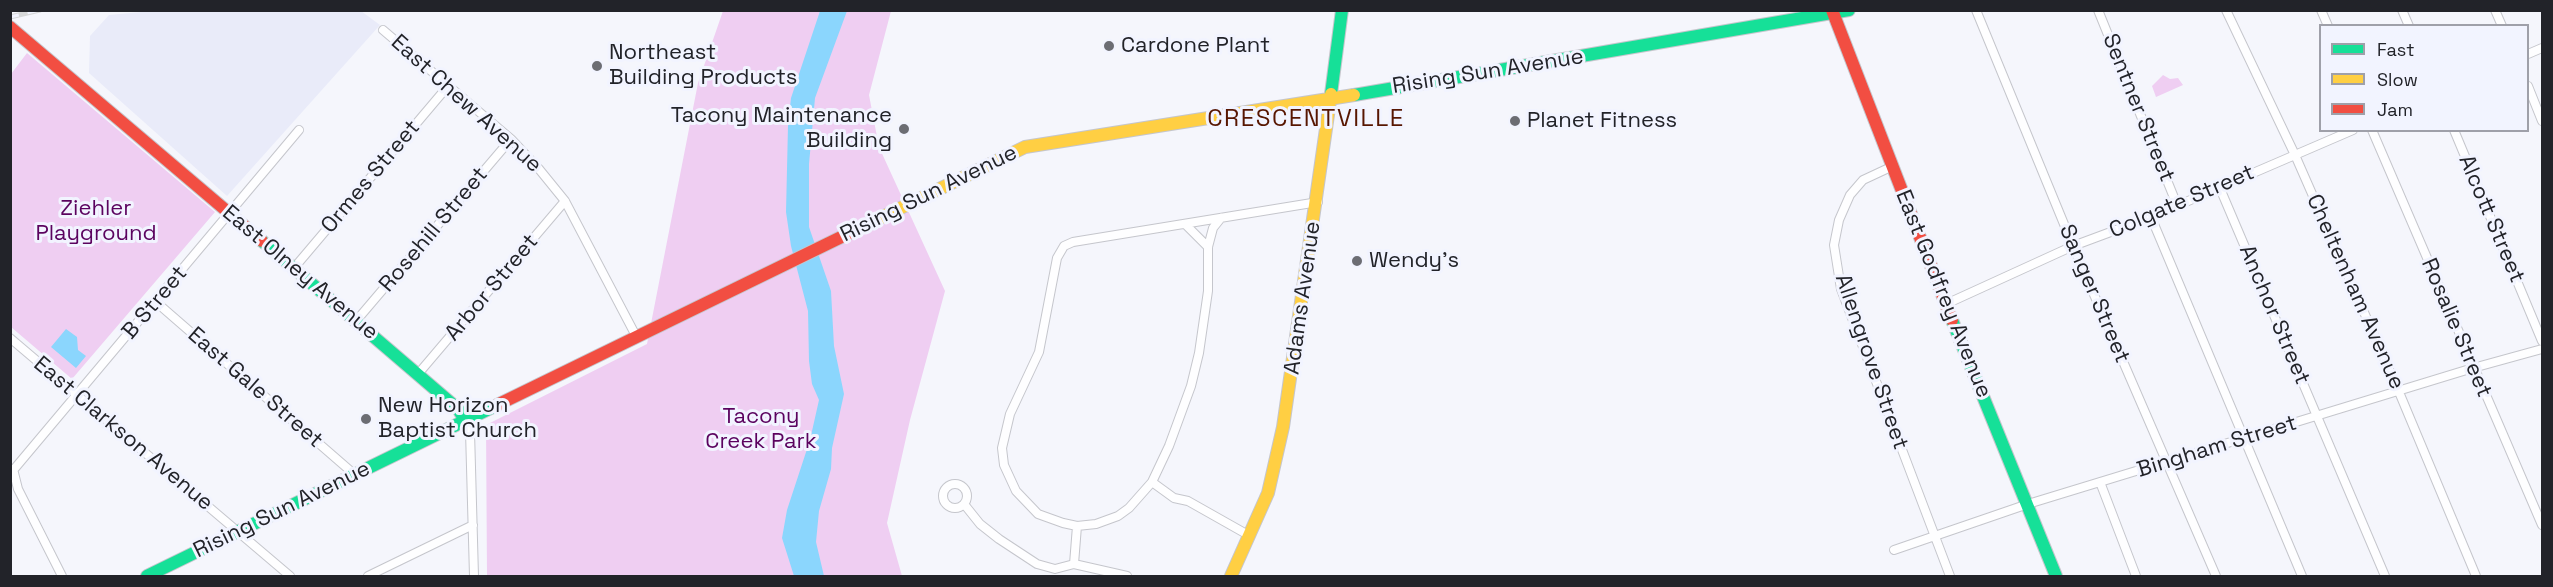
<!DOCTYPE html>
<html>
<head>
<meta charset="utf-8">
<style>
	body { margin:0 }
	#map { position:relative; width:2553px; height:587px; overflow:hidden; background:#f5f6fc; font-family:"Space Grotesk",sans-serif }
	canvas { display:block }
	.frame { position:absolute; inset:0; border:12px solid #222329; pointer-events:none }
	.legend { position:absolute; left:2319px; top:24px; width:210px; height:108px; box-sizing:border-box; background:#f2f4ff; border:2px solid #9fa0a9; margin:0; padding:8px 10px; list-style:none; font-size:18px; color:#222329 }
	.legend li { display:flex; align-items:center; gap:12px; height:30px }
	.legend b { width:30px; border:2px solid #9fa0a9 }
</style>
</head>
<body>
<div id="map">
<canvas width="2553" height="587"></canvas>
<div class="frame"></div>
<ul class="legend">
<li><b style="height:8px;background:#16e098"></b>Fast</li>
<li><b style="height:8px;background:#ffcf43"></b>Slow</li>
<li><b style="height:8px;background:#f24e42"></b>Jam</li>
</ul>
</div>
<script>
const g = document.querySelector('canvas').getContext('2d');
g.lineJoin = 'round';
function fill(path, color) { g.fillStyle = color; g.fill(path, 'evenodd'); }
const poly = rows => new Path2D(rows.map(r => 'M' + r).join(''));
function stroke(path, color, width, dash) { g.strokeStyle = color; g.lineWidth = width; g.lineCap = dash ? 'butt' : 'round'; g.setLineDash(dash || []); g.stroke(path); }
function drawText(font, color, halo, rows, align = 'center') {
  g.font = font + ' "Space Grotesk",sans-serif'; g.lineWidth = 6; g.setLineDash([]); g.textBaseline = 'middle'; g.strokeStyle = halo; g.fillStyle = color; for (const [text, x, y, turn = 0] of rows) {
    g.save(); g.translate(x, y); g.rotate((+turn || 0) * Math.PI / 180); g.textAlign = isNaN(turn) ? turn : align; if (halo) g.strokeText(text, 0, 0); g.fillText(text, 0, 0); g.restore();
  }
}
const built = poly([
	[163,10,361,11,380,25,227,196,89,73,90,36,109,15]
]);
const green = poly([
	[723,11,891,11,869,95,879,147,945,291,910,420,887,523,902,576,487,576,486,425,647,344,698,83],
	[27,53,215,212,72,379,11,327,11,74],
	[2163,75,2170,79,2178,78,2183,85,2156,97,2152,86]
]);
const water = poly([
	[820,11,847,11,815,98,809,164,809,227,831,291,834,346,844,394,832,448,831,469,819,511,816,542,824,576,794,576,782,538,787,510,810,440,819,400,812,384,809,361,808,311,791,246,786,212,788,126,791,98],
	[66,329,77,337,78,350,86,356,76,368,51,347]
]);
const street = poly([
	[1976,10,2073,246,2216,576],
	[2098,10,2177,205],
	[2226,10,2295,155,2399,392,2476,576],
	[2321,10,2328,26],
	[2402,10,2409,26],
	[2495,10,2502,26],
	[383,30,511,139,539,169,565,201,636,336],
	[2528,54,2542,48],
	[2528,86,2542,121],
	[2372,130,2542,525],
	[2454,130,2542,341],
	[1893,166,1863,180,1850,195,1839,220,1834,245,1841,289,1950,576],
	[2219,186,2385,576],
	[2151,217,2302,576],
	[1221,218,1213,228,1208,247,1208,291,1199,353,1191,386,1169,446,1152,482,1129,508,1118,516,1096,524,1077,526,1063,523,1038,514,1016,491,1004,465,1002,448,1010,414,1039,352,1057,258,1064,246,1073,242,1318,202],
	[1185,224,1208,247],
	[294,268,448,86],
	[156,302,354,474],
	[1946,304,2073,246,2151,217,2353,130],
	[356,321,511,139],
	[10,338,290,576],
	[418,374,565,201],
	[465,420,470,431,474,576],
	[13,469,18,489,62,576],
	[10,474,299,130],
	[1152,482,1174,498,1188,501,1250,536],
	[2100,482,2136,576],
	'943 496a12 12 0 1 1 24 0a12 12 0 1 1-24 0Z',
	[964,504,980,524,999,539,1037,564,1055,569,1074,564,1127,576],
	[1894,550,2028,504,2473,368,2542,349],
	[1074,564,1077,526],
	[368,576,473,525]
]);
const fast = poly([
	[1331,94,1342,10],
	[1354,95,1849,10],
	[262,241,458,409,465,420],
	[1952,320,2056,576],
	[147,576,495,406]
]);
const slow = poly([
	[868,224,1025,147,1354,95],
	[1231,576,1268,493,1283,427,1331,94]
]);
const jam = poly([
	[1832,10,1952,320],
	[10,27,262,241],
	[495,406,868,224]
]);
const rail = poly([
	[10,17,40,10]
]);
const markers = [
	[1109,46,6,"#6c6d73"],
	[597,66,6,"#6c6d73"],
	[1515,121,6,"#6c6d73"],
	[904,129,6,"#6c6d73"],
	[1357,261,6,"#6c6d73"],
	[366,419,6,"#6c6d73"]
];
const poiNames = [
	["Cardone Plant",1121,46],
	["Northeast",609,53],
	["Building Products",609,78],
	["Tacony Maintenance",892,116,"right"],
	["Building",892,141,"right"],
	["Planet Fitness",1527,121],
	["Wendy's",1369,261],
	["New Horizon",378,406],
	["Baptist Church",378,431]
];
const streetNames = [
	["Rising Sun Avenue",1488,72,-9],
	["East Chew Avenue",466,104,42],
	["Sentner Street",2138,108,68],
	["Ormes Street",371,177,-50],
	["Rising Sun Avenue",929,194,-26],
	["Colgate Street",2182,202,-23],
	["Alcott Street",2491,219,67],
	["Rosehill Street",434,230,-50],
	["East Olney Avenue",300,273,40],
	["Arbor Street",492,288,-50],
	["Cheltenham Avenue",2355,292,66],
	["East Godfrey Avenue",1943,294,68],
	["Sanger Street",2094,294,67],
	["Adams Avenue",1303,298,-82],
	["B Street",155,303,-50],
	["Anchor Street",2274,315,67],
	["Rosalie Street",2456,328,67],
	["Allengrove Street",1871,362,71],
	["East Gale Street",255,388,41],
	["East Clarkson Avenue",123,434,40],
	["Bingham Street",2217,447,-17],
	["Rising Sun Avenue",282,510,-26]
];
const parkNames = [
	["Ziehler",96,209],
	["Playground",96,234],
	["Tacony",761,417],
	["Creek Park",761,442]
];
const neighbourhoodNames = [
	["CRESCENTVILLE",1306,119]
];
fill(built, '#e9ebf9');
fill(green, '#efcef2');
fill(water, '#8bd6fd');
stroke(street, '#c5c6cc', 10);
stroke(fast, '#c5c6cc', 14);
stroke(slow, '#c5c6cc', 14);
stroke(jam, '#c5c6cc', 14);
stroke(street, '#fefeff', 8);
stroke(fast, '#16e098', 12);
stroke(slow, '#ffcf43', 12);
stroke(jam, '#f24e42', 12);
stroke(rail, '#d6d7d8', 5);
stroke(rail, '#f2f4ff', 3, [9]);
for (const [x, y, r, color] of markers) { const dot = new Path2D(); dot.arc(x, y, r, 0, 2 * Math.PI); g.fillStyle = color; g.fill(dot); stroke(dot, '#f2f4ff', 2); }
drawText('22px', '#222329', '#f2f4ff', poiNames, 'left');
drawText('22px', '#222329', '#f2f4ff', streetNames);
drawText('22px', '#5b035f', '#f2f4ff', parkNames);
g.letterSpacing = '1.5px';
drawText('24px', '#571601', '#f2f4ff', neighbourhoodNames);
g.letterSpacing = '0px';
</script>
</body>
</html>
